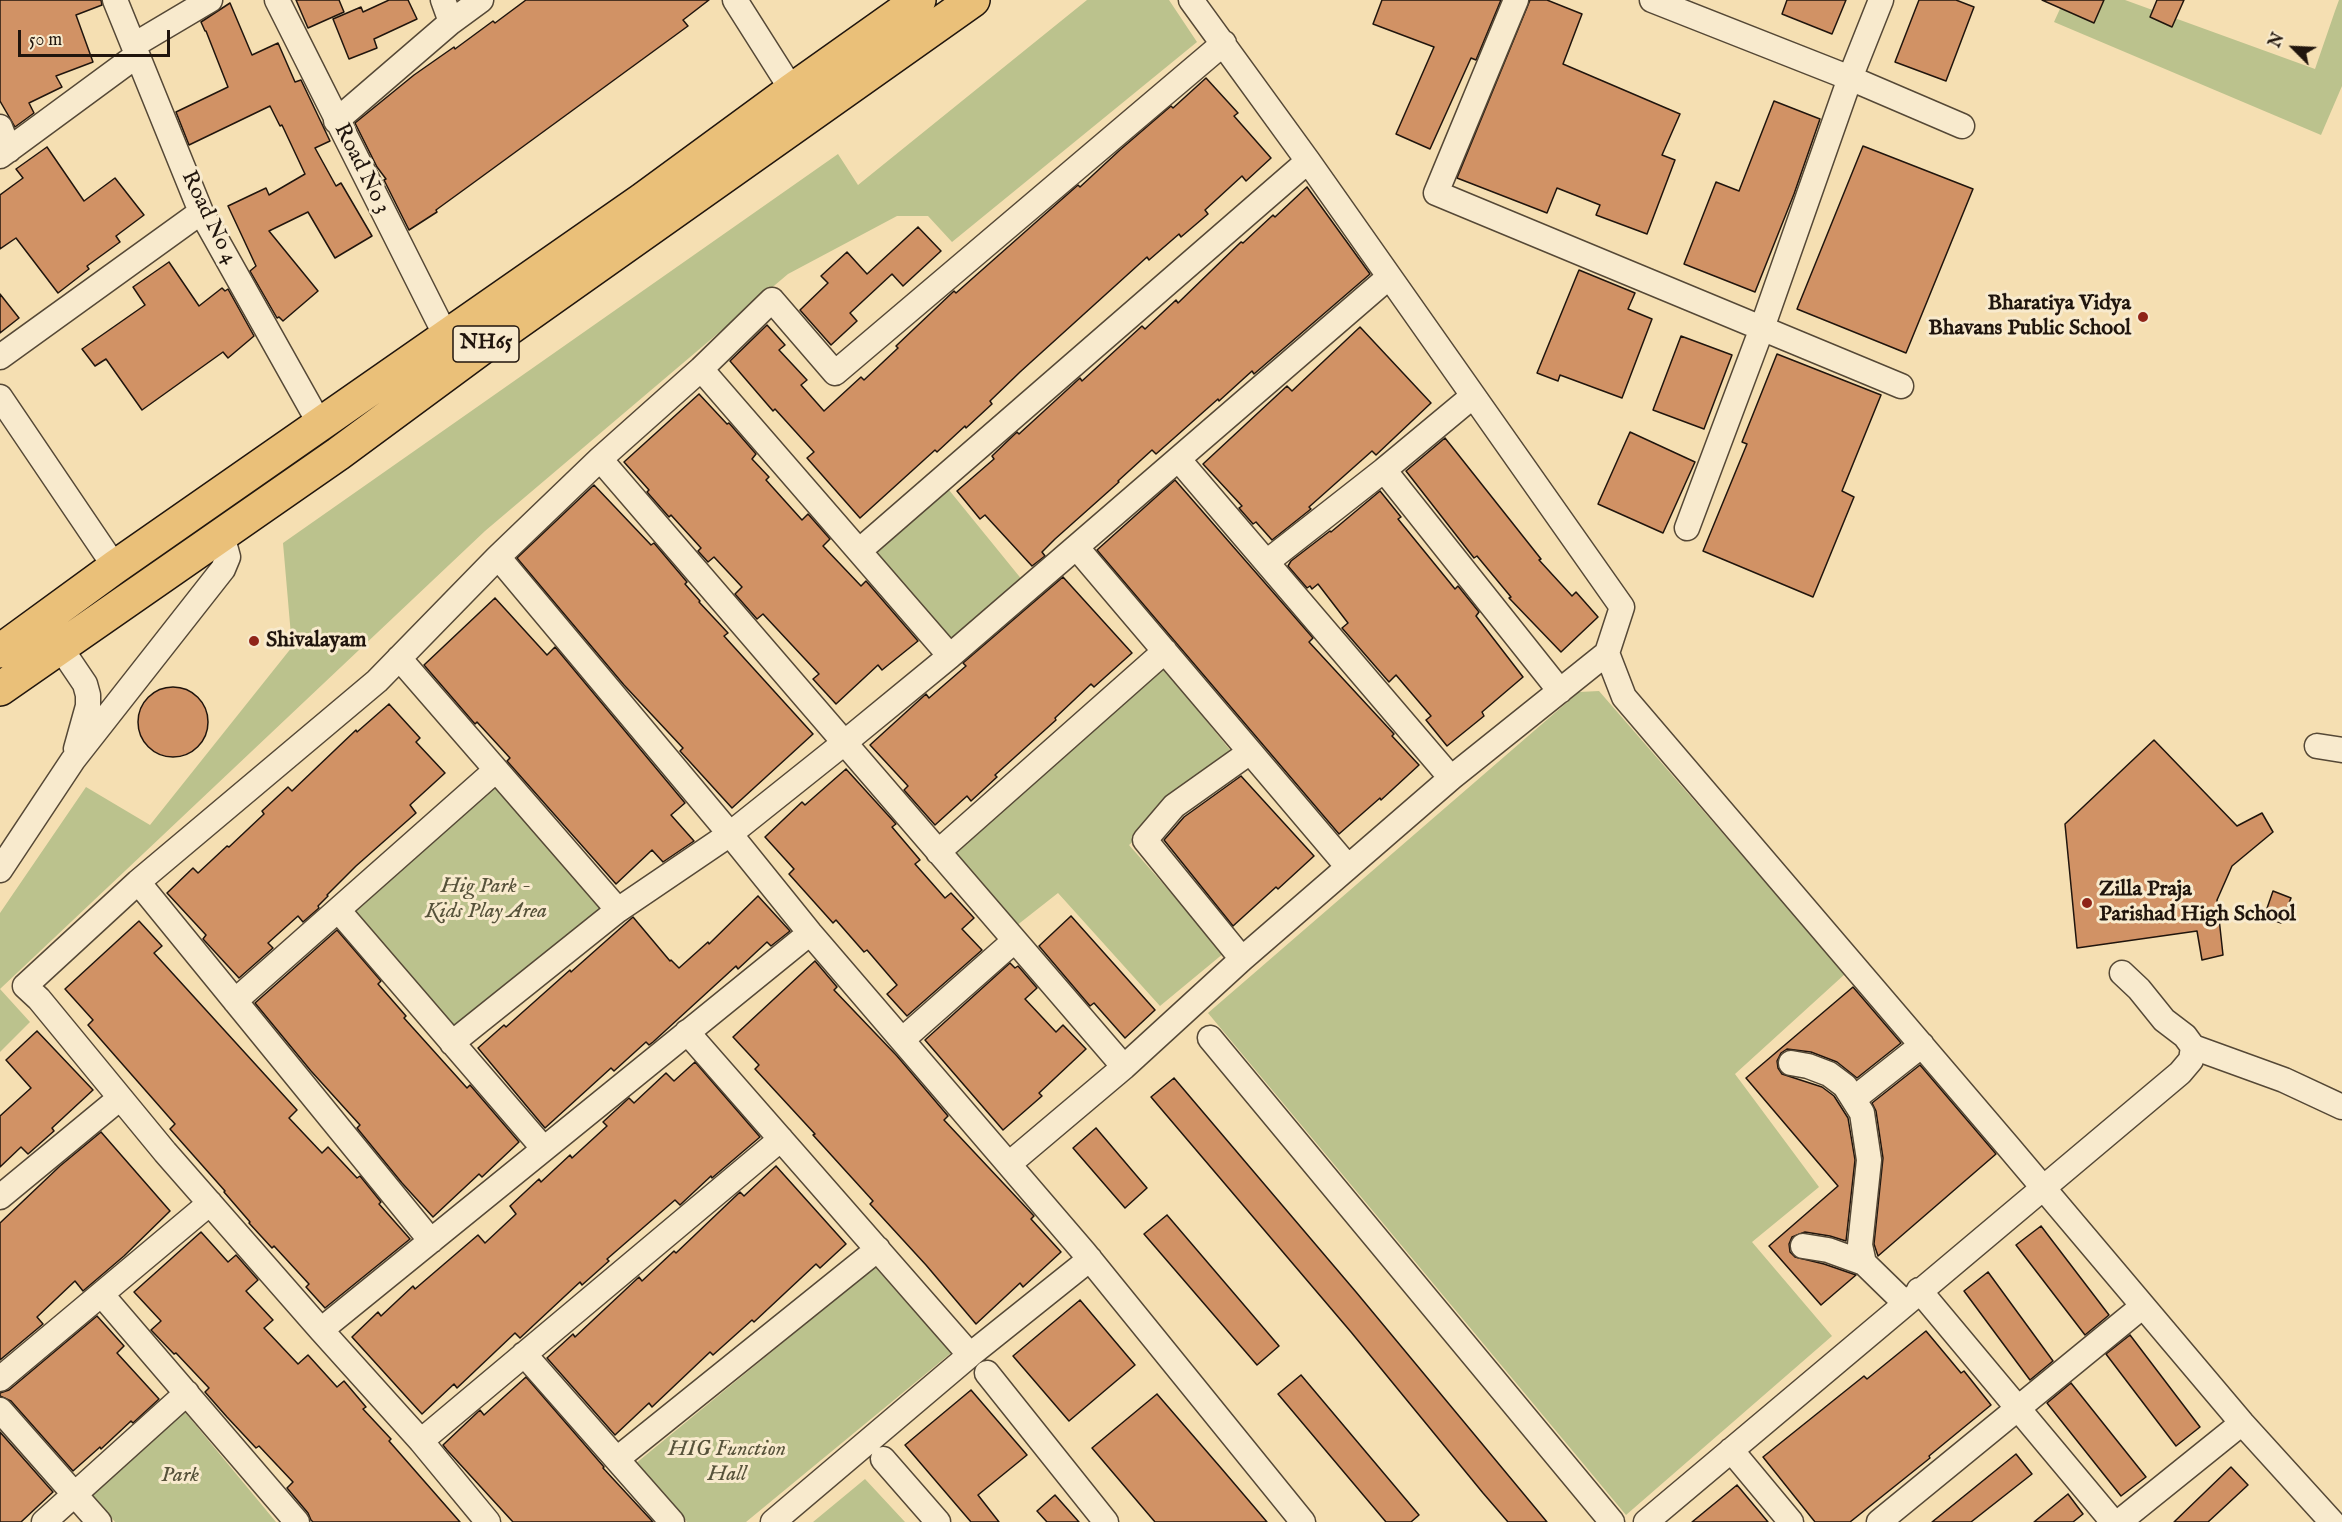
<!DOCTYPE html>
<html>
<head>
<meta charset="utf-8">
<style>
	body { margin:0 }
	#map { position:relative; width:2342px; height:1522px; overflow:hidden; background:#f5dfb2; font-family:"IM FELL English",serif }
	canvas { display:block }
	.north { position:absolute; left:2264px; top:18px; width:60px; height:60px; -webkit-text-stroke:4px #f8eacd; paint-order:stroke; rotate:294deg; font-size:16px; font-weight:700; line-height:24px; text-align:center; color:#20150d }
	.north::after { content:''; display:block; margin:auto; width:21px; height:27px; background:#20150d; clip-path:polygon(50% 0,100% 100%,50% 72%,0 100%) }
	.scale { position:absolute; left:18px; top:30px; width:152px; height:27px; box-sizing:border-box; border:3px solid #20150d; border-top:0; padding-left:8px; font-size:18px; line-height:21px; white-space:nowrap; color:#20150d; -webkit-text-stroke:4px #f8eacd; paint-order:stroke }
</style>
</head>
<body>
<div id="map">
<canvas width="2342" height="1522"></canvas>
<div class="north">N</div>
<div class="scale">50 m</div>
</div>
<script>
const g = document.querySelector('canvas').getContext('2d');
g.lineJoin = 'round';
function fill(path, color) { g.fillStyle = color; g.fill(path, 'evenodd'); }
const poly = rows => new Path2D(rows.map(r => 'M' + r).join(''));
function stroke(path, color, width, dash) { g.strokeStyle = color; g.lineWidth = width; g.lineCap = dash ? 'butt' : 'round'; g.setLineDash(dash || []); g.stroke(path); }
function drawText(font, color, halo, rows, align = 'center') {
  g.font = font + ' "IM FELL English",serif'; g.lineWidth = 6; g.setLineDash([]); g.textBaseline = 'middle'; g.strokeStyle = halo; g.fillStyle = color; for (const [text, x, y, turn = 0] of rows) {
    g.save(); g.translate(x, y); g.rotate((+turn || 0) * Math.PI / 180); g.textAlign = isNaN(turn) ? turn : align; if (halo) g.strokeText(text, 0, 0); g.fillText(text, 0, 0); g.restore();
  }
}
const green = poly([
	[1087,0,1169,0,1197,42,952,242,928,216,897,216,788,274,485,531,0,989,30,1022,0,1052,0,913,86,787,150,825,292,647,283,543,838,154,858,185],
	[2064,0,2125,0,2315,69,2335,11,2339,0,2342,0,2342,86,2321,135,2054,22],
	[949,490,1023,581,949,642,874,551],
	[1164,669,1235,756,1129,845,1224,953,1160,1006,1058,893,1016,926,954,855],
	[1599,691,1845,974,1735,1074,1819,1187,1752,1242,1832,1336,1626,1515,1208,1013,1579,692],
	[495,784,602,908,453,1029,353,912],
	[875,1267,951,1353,746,1522,687,1522,635,1464],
	[184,1411,276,1522,115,1522,92,1496],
	[865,1479,905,1522,813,1522]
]);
const building = poly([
	[0,0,101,0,102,5,76,15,93,62,56,76,62,87,29,103,34,113,15,127,0,101,0,0],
	[296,0,339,0,344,12,308,28,296,0],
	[389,0,408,0,417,19,374,39,377,48,349,59,333,19,361,7,363,12,389,0],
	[526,0,709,0,683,20,688,26,469,186,436,210,437,212,409,230,384,180,386,179,377,167,355,123,414,75,454,47,455,49,493,21,495,23,526,0],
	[1382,0,1501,0,1476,60,1471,58,1430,149,1396,134,1434,47,1373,24,1382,0],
	[1530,0,1547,0,1582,14,1563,64,1680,114,1662,155,1675,160,1647,234,1596,215,1600,205,1557,188,1547,213,1457,178,1530,0],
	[1787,0,1846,0,1832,34,1782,14,1787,0],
	[1919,0,1956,0,1974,7,1946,81,1895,62,1919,0],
	[2042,0,2104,0,2094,23,2042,0],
	[2157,0,2184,0,2172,27,2150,17,2157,0],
	[230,3,252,55,278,43,295,82,301,80,330,141,315,148,336,186,341,183,372,236,335,258,308,212,269,231,318,291,283,321,279,317,277,318,250,271,256,266,228,206,266,188,269,195,305,174,282,125,280,126,270,106,189,145,176,112,228,87,206,31,205,31,201,22,230,3],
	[1206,78,1238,113,1234,116,1271,158,1246,181,1242,176,1205,210,1208,214,1181,237,1179,234,1149,260,1147,257,1020,372,990,401,992,404,966,428,965,426,937,452,935,450,860,518,807,458,814,452,775,409,773,411,730,361,767,325,785,345,779,350,807,380,801,385,824,411,861,377,864,380,898,348,896,346,954,291,956,293,1061,200,1078,185,1080,187,1121,149,1171,106,1173,108,1206,78],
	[1774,101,1820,119,1794,194,1755,292,1684,264,1716,182,1739,191,1774,101],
	[1863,146,1973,189,1906,353,1797,309,1863,146],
	[47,147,84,201,115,178,144,215,116,236,120,242,87,266,89,269,58,293,16,238,0,249,0,195,23,178,16,169,47,147],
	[1307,187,1370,274,1254,374,1252,371,1219,401,1218,399,1156,454,1152,450,1118,481,1119,482,1055,539,1042,552,1045,556,1032,566,985,515,980,519,957,491,994,459,992,456,1017,432,1019,434,1080,378,1082,381,1142,326,1145,329,1176,300,1178,303,1241,242,1243,243,1273,215,1275,217,1307,187],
	[918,227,941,251,903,286,892,274,850,313,857,321,831,345,800,310,828,283,821,276,847,252,867,274,918,227],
	[169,262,199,306,222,288,225,291,228,289,254,336,228,358,223,352,142,410,106,359,95,366,82,349,145,305,133,287,169,262],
	[1579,270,1635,293,1628,309,1652,319,1622,398,1560,375,1558,381,1537,373,1579,270],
	[0,294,19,318,0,333,0,294],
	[1360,327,1431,403,1376,455,1372,451,1309,507,1311,509,1272,540,1256,522,1253,524,1239,508,1242,506,1203,464,1287,386,1292,391,1360,327],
	[1681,336,1732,355,1704,429,1653,410,1681,336],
	[1777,354,1881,395,1842,491,1854,497,1813,597,1703,551,1747,444,1742,442,1777,354],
	[699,394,727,424,729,423,756,454,752,459,769,477,766,480,802,520,808,514,830,539,823,546,861,586,866,581,918,641,882,670,878,665,836,704,813,679,819,674,763,614,757,619,735,594,742,587,714,557,708,562,698,551,701,548,671,515,669,517,647,492,649,490,624,462,699,394],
	[1630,432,1695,462,1663,533,1598,504,1630,432],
	[1445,438,1541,559,1539,560,1572,596,1576,592,1598,617,1561,652,1509,598,1511,597,1477,556,1474,558,1406,471,1445,438],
	[1175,480,1313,638,1309,642,1394,734,1392,736,1419,765,1381,800,1380,798,1339,834,1097,550,1175,480],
	[594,485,651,545,654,543,687,582,685,584,700,601,699,602,728,633,724,636,813,734,732,808,680,751,683,748,624,685,517,558,594,485],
	[1380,491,1401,517,1398,519,1455,589,1458,586,1479,612,1476,616,1523,677,1482,712,1484,716,1447,746,1426,720,1431,716,1396,675,1389,682,1342,628,1348,623,1318,584,1312,589,1310,586,1307,588,1288,566,1291,561,1330,531,1331,532,1380,491],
	[1063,577,1132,653,1094,687,1091,684,1055,718,1056,720,995,775,997,777,971,801,967,796,935,825,904,790,908,786,870,745,926,694,929,698,966,666,963,663,1063,577],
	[495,598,547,655,555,647,685,803,671,815,694,841,663,862,652,850,616,884,507,761,510,758,477,722,475,724,424,665,495,598],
	'138 722a35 35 0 1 1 70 0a35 35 0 1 1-70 0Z',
	[389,704,420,738,416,742,445,773,410,805,416,813,356,866,327,895,328,896,318,906,319,908,303,922,298,916,268,943,273,948,239,978,203,939,206,935,167,893,193,868,198,873,227,846,229,847,264,814,262,811,288,787,292,791,356,730,357,732,389,704],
	[2154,740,2237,826,2262,813,2273,832,2232,866,2217,900,2223,955,2202,960,2197,931,2077,948,2065,824,2154,740],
	[846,769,896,824,892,827,920,860,915,864,945,898,951,893,974,918,962,929,982,950,907,1016,887,994,897,985,867,950,864,952,836,920,833,923,789,874,794,869,765,837,802,802,805,805,846,769],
	[1241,776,1314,856,1278,889,1276,887,1233,926,1164,840,1184,817,1241,776],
	[2273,891,2291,898,2281,923,2264,917,2273,891],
	[758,896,790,931,771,946,767,942,738,969,736,966,653,1042,649,1045,646,1042,614,1071,611,1068,545,1128,478,1048,504,1025,506,1027,570,970,571,972,633,917,670,961,671,960,679,968,708,942,709,944,758,896],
	[1071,916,1155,1010,1125,1038,1094,1003,1090,1006,1039,946,1071,916],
	[139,921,162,946,154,953,297,1110,289,1118,322,1153,328,1147,357,1178,360,1176,381,1202,379,1204,410,1239,325,1308,306,1287,309,1284,274,1246,272,1248,249,1223,250,1222,224,1192,225,1191,170,1129,175,1124,88,1025,93,1020,65,989,139,921],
	[337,930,381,981,378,984,406,1016,404,1018,467,1088,470,1085,519,1142,482,1177,479,1174,433,1217,402,1183,357,1128,360,1125,311,1071,255,1003,337,930],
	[815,961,837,987,834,990,897,1056,948,1116,944,1120,1034,1216,1031,1219,1061,1252,1023,1287,1020,1283,976,1324,926,1265,870,1204,873,1201,813,1135,815,1134,755,1069,759,1065,733,1037,815,961],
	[1010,963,1015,968,1018,966,1037,988,1025,999,1056,1032,1063,1025,1086,1049,1039,1093,1042,1096,1003,1130,925,1040,1010,963],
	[1853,987,1901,1043,1857,1078,1837,1062,1811,1052,1787,1049,1781,1053,1777,1061,1778,1068,1782,1074,1822,1087,1834,1096,1848,1118,1855,1160,1846,1241,1830,1236,1805,1232,1792,1237,1789,1244,1790,1252,1795,1257,1824,1264,1856,1275,1821,1305,1769,1246,1838,1186,1746,1078,1853,987],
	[37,1031,93,1090,52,1128,54,1131,28,1154,21,1147,0,1167,0,1116,31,1088,6,1060,37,1031],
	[695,1062,760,1137,712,1178,711,1176,680,1205,675,1200,607,1259,609,1261,582,1285,580,1282,520,1338,515,1333,457,1388,454,1384,422,1414,352,1337,378,1312,381,1316,413,1286,415,1289,478,1235,485,1243,516,1214,510,1206,539,1179,541,1182,570,1155,572,1158,607,1126,603,1122,629,1098,634,1103,666,1073,674,1081,695,1062],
	[1920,1065,1996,1154,1878,1256,1874,1244,1883,1158,1876,1111,1872,1103,1920,1065],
	[1174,1078,1356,1292,1547,1522,1508,1522,1483,1493,1351,1332,1151,1097,1174,1078],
	[1096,1128,1147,1188,1125,1208,1073,1148,1096,1128],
	[101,1132,170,1211,124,1256,83,1291,75,1281,37,1317,43,1324,0,1360,0,1223,60,1166,101,1132],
	[776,1166,846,1244,820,1268,816,1264,754,1322,752,1320,713,1355,710,1352,652,1407,649,1403,615,1435,547,1358,573,1334,575,1337,639,1277,642,1281,674,1251,676,1253,740,1192,744,1196,776,1166],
	[1167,1215,1279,1346,1257,1365,1144,1234,1167,1215],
	[2041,1226,2109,1315,2085,1335,2016,1245,2041,1226],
	[201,1232,228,1262,236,1255,258,1280,246,1291,273,1320,264,1328,298,1364,308,1355,337,1387,344,1381,366,1407,363,1409,391,1439,389,1441,460,1522,313,1522,311,1520,308,1513,287,1488,293,1482,259,1446,256,1448,227,1417,205,1392,209,1388,176,1353,174,1354,151,1330,161,1321,134,1292,201,1232],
	[1988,1272,2053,1361,2030,1380,1964,1291,1988,1272],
	[1080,1300,1135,1365,1069,1421,1013,1356,1080,1300],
	[97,1316,124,1346,117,1353,159,1399,133,1423,131,1421,101,1449,100,1447,73,1471,11,1401,0,1396,0,1393,9,1390,97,1316],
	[1926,1331,1961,1373,1964,1371,1991,1405,1929,1456,1930,1458,1850,1522,1815,1522,1763,1457,1864,1376,1867,1379,1926,1331],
	[2130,1335,2200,1427,2176,1446,2106,1354,2130,1335],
	[1301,1375,1419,1515,1411,1522,1386,1522,1278,1394,1301,1375],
	[526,1377,604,1467,603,1468,653,1522,513,1522,447,1450,443,1445,480,1410,484,1415,526,1377],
	[2071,1383,2146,1477,2121,1496,2047,1403,2071,1383],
	[971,1390,1027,1455,978,1495,999,1522,971,1522,905,1445,971,1390],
	[1157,1394,1221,1468,1267,1522,1155,1522,1092,1448,1157,1394],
	[0,1432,53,1492,21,1522,0,1522,0,1432],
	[2016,1454,2032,1474,1971,1522,1932,1522,2016,1454],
	[2231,1467,2248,1485,2208,1522,2174,1522,2231,1467],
	[1737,1485,1768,1522,1692,1522,1737,1485],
	[2068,1494,2083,1514,2073,1522,2034,1522,2068,1494],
	[1055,1495,1079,1522,1047,1522,1037,1511,1055,1495]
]);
const minor = poly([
	[115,0,201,212,321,426],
	[277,0,447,338],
	[443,0,451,22],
	[735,0,792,90],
	[1516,0,1436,193,1901,386],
	[1652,0,1850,78,1962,126],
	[134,45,210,0],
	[336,121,451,22,481,0],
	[0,127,9,150],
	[0,156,136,56],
	[0,357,201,212],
	[701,369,950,656],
	[0,397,115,567],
	[600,459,1124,1067],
	[1179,460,1451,778],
	[1384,470,1560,691],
	[1687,528,1762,328,1850,78,1881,0],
	[1077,548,1348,867],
	[859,551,1308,161],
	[498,557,730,834,810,933,1084,1252,1303,1522],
	[1268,561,1384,470,1473,396],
	[60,647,85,684,88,695,88,706,76,749],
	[1607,653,1624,697,2007,1145,2242,1423,2332,1522],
	[399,658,618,910],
	[2317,746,2342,750],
	[938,852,1165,651],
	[0,870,73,760,223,569,228,557,222,535],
	[138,882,431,1241],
	[338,910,544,1149],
	[1242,959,1145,840,1174,806,1250,752],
	[235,1001,496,770],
	[687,1032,970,1355],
	[1210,1038,1612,1522],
	[902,1040,1014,941],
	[452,1043,618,910,730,834,844,743,950,656,1389,277],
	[2193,1047,2284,1080,2342,1107],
	[1791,1063,1808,1066,1829,1074,1845,1086,1862,1113,1869,1160,1860,1245,1864,1263,1905,1303],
	[1855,1098,1922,1045],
	[1009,1164,1124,1067,1242,959,1451,778,1607,653,1622,607,1308,161,1191,0],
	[0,1197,120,1098],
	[1803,1246,1828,1250,1864,1263],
	[1919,1290,2113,1522],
	[102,1295,297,1522],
	[321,1330,810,933],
	[524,1354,672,1522],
	[987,1373,1106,1522],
	[0,1379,210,1203],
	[0,1410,99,1522],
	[421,1441,781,1139],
	[1731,1450,1791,1522],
	[617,1459,878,1249],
	[883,1459,938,1522],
	[44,1522,187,1393],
	[488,1522,421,1441,321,1330,165,1152,39,999,25,986,138,882,377,681,498,557,600,459,701,369,772,300,835,373,1224,43],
	[773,1522,970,1355,1090,1259],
	[1646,1522,2180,1073,2191,1060,2193,1047,2185,1036,2164,1020,2139,989,2122,973],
	[1879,1522,2143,1306],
	[2119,1522,2242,1423]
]);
const highway = poly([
	[0,651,115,567,642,200,792,90,919,0],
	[0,689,338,454,487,344,973,0]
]);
const markers = [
	[2143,317,6,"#8f2418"],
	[254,641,6,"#8f2418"],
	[2087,903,6,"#8f2418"]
];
const shields = [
	[486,344,66]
];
const shieldNames = [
	["NH65",486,344]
];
const streetNames = [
	["Road No 3",361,169,63],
	["Road No 4",208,218,64]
];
const poiNames = [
	["Bharatiya Vidya",2131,304,"right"],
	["Bhavans Public School",2131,329,"right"],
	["Shivalayam",266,641],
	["Zilla Praja",2099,890],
	["Parishad High School",2099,915]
];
const parkNames = [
	["Hig Park -",486,887],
	["Kids Play Area",486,912],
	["HIG Function",727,1450],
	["Hall",727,1475],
	["Park",180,1476]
];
fill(green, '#bbc28d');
fill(building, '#d19265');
stroke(building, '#20150d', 1.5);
stroke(minor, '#554836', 27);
stroke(highway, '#20150d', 36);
stroke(minor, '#f8eacd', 24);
stroke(highway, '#eac079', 33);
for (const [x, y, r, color] of markers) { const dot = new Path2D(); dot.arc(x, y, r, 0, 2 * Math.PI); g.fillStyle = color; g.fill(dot); stroke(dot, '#f8eacd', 2); }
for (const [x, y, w] of shields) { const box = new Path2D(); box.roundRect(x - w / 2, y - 18, w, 36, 4.5); g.fillStyle = '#f8eacd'; g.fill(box); stroke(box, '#20150d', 1.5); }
drawText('bold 21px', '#20150d', null, shieldNames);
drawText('22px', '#20150d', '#f8eacd', streetNames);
drawText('bold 22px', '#20150d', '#f8eacd', poiNames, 'left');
drawText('italic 22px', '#56523a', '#f8eacd', parkNames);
</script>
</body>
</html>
